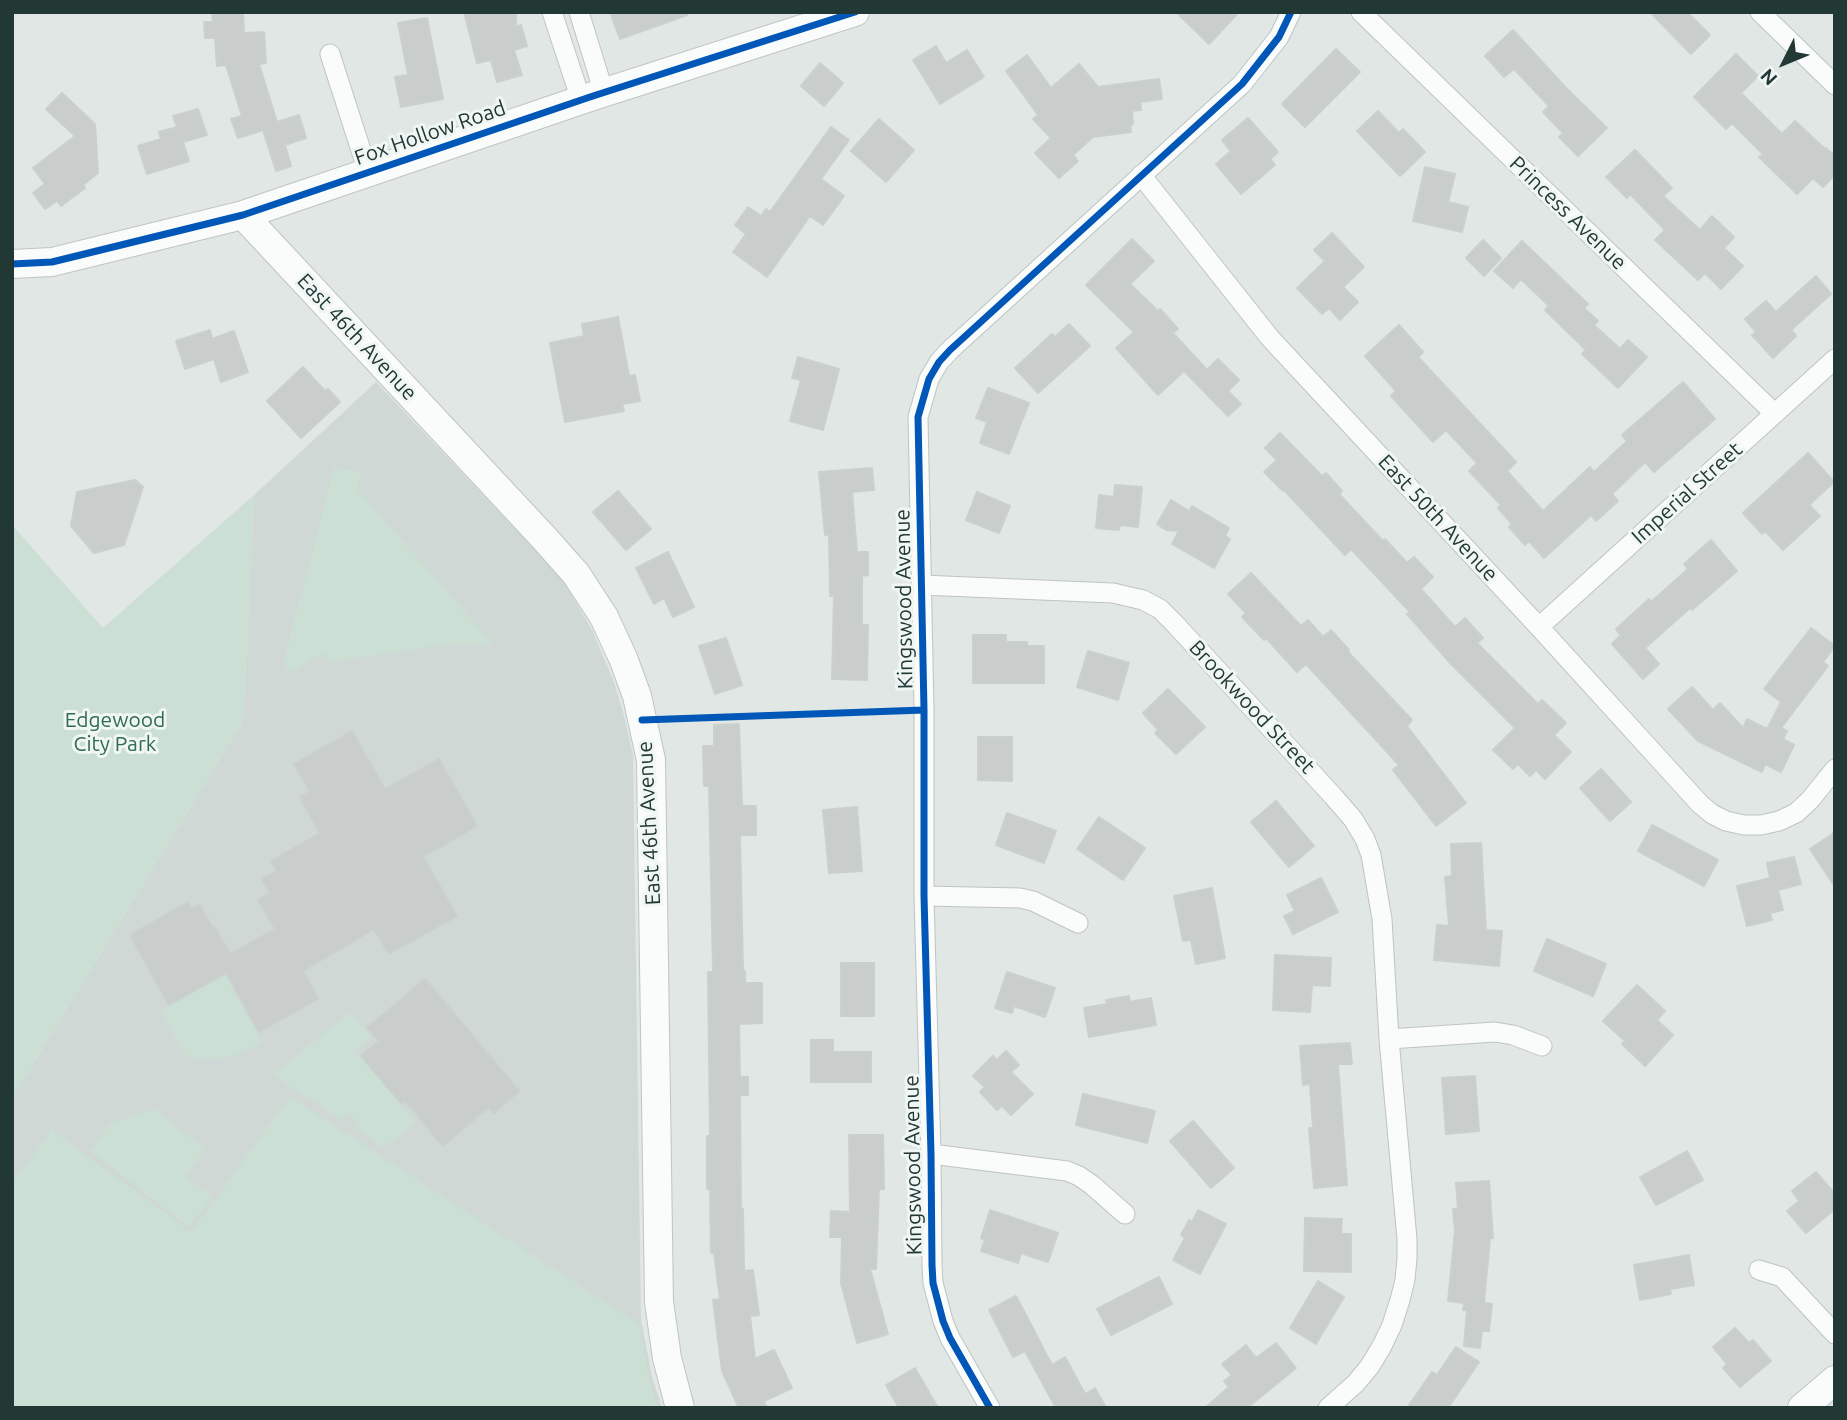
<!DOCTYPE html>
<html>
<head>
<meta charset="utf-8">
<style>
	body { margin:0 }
	#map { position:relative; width:1847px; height:1420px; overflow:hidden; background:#e1e7e5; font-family:Ubuntu,sans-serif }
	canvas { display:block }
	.frame { position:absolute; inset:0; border:14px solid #223835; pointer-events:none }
	.north { position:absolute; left:1749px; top:28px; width:70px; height:70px; -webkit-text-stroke:5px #f0f6f4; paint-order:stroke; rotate:227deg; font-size:19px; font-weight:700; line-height:28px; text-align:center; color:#223835 }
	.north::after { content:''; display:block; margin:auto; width:24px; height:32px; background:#223835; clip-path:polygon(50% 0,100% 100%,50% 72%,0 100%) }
</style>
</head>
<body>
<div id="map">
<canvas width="1847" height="1420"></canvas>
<div class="frame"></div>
<div class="north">N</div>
</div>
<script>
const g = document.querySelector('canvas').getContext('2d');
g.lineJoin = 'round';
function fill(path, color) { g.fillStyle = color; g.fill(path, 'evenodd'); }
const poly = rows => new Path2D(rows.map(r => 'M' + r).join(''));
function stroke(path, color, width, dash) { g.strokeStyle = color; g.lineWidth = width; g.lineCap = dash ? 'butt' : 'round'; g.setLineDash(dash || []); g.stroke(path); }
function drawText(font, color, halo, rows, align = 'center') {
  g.font = font + ' Ubuntu,sans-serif'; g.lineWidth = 6; g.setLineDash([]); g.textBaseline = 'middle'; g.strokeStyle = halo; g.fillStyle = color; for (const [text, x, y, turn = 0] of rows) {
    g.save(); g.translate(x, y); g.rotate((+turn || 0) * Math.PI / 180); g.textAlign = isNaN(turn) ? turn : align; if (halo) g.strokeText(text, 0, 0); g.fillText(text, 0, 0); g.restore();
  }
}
const built = poly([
	[376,382,551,567,565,584,592,630,614,682,624,716,633,755,641,1319,652,1377,662,1408,12,1408,12,1098,243,721,254,495]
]);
const green = poly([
	[334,468,361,472,357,489,493,644,447,644,331,662,324,657,327,654,322,653,295,671,289,671,285,667,284,661],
	[254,495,243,721,12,1098,12,525,103,628],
	[226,975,262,1042,238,1054,219,1059,202,1059,185,1055,161,1010],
	[351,1012,371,1037,355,1051,416,1122,384,1148,355,1128,358,1121,347,1113,342,1120,278,1078,274,1074],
	[290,1097,640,1325,649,1382,658,1408,12,1408,12,1183,52,1130,191,1232],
	[154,1109,206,1149,185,1176,212,1197,189,1227,90,1151,111,1123]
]);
const building = poly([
	[212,12,243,12,244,33,264,32,266,63,259,64,277,122,299,115,306,138,285,145,291,166,276,171,263,130,238,138,231,119,242,116,226,65,217,66,215,38,205,38,204,22,213,22,212,12],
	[464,12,516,12,516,27,521,25,527,46,514,50,522,75,497,82,491,60,477,63,464,12],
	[610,12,687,12,687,15,620,39,610,12],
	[1176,12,1239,12,1209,44,1176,12],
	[1650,12,1687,12,1710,35,1691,54,1650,12],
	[427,18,443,99,401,107,395,77,408,75,398,23,427,18],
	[1513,30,1567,89,1607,128,1578,156,1559,137,1563,133,1543,112,1549,106,1514,69,1504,77,1485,56,1513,30],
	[936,46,946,63,967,50,984,77,940,104,913,60,936,46],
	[1336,49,1360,72,1305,127,1282,104,1336,49],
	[1736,54,1758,76,1741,93,1782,134,1795,121,1825,149,1826,148,1835,156,1835,175,1823,187,1813,178,1797,194,1759,157,1763,154,1732,123,1726,129,1694,97,1736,54],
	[1027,55,1051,88,1079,64,1098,87,1159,79,1162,99,1140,102,1141,110,1132,111,1133,124,1130,125,1131,132,1093,137,1073,155,1078,161,1059,178,1035,153,1051,138,1033,119,1038,115,1006,71,1027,55],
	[820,63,843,83,824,106,801,86,820,63],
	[62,93,95,124,98,173,83,185,85,188,61,206,57,201,45,209,33,193,45,184,33,168,75,136,46,109,62,93],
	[198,109,207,135,183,142,189,161,147,174,138,146,161,139,159,132,177,127,173,116,198,109],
	[1378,111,1399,133,1403,129,1425,152,1400,176,1357,131,1378,111],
	[1248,118,1278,152,1270,159,1275,165,1241,194,1216,164,1231,151,1222,140,1248,118],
	[879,119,914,150,886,182,851,151,879,119],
	[831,127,849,140,821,179,844,196,823,225,810,216,767,277,733,252,746,234,735,225,748,207,761,216,766,209,770,212,831,127],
	[1635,150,1672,188,1663,196,1700,230,1712,216,1734,237,1724,248,1743,266,1721,289,1705,273,1698,280,1655,240,1665,230,1630,194,1627,198,1606,177,1635,150],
	[1425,167,1455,174,1448,202,1468,207,1462,232,1413,221,1425,167],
	[1332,233,1364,267,1343,287,1358,302,1340,320,1329,308,1322,314,1297,288,1325,261,1314,250,1332,233],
	[1132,239,1154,261,1130,284,1158,311,1160,309,1178,329,1173,333,1207,370,1218,359,1239,380,1228,391,1241,404,1228,416,1184,371,1158,395,1116,348,1134,332,1086,285,1132,239],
	[1483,240,1501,258,1484,276,1466,258,1483,240],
	[1522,241,1588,304,1584,308,1598,321,1594,325,1620,349,1628,340,1647,357,1618,388,1582,354,1586,350,1545,310,1549,306,1521,279,1513,288,1494,271,1522,241],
	[1816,276,1831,294,1791,330,1796,336,1773,358,1752,335,1756,332,1745,319,1766,301,1776,312,1816,276],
	[618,317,629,376,635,375,640,401,622,404,624,411,565,422,550,343,584,336,582,324,618,317],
	[1069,324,1090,346,1038,393,1015,368,1052,334,1055,337,1069,324],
	[1399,325,1423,352,1418,357,1516,462,1507,471,1543,511,1590,467,1594,472,1627,441,1622,435,1683,382,1715,419,1654,472,1645,462,1612,494,1618,501,1596,521,1591,515,1544,558,1529,541,1525,545,1509,527,1512,524,1498,508,1501,505,1469,471,1477,463,1446,430,1433,442,1391,396,1396,391,1365,356,1399,325],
	[210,330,212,339,234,331,248,372,221,382,214,359,185,369,176,341,210,330],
	[798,357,839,369,823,430,790,421,801,380,792,378,798,357],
	[303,367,325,391,328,389,340,402,301,438,267,401,303,367],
	[988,388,1029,403,1009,454,980,443,987,422,976,418,988,388],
	[1280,433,1322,476,1326,473,1342,491,1339,494,1383,541,1385,539,1407,563,1414,557,1433,577,1421,589,1455,627,1465,618,1483,638,1477,643,1538,704,1542,700,1566,723,1554,735,1571,752,1545,779,1536,770,1530,776,1518,764,1513,769,1493,750,1515,728,1451,664,1407,614,1410,612,1351,549,1345,555,1284,490,1283,491,1264,472,1277,460,1265,448,1280,433],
	[1808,453,1834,482,1809,505,1820,516,1783,550,1765,531,1762,534,1743,513,1808,453],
	[872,468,874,490,852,492,857,552,868,552,868,575,862,576,862,625,868,625,867,680,832,679,834,596,830,596,829,534,825,535,819,472,872,468],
	[135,480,143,487,124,545,94,553,71,526,77,492,135,480],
	[1115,485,1142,487,1138,527,1120,525,1119,530,1096,528,1099,495,1114,497,1115,485],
	[618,491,651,529,626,550,593,512,618,491],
	[977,492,1010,506,999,533,966,520,977,492],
	[1171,500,1189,511,1192,506,1229,528,1225,536,1230,539,1214,568,1172,544,1179,531,1166,530,1157,524,1171,500],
	[1711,540,1737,571,1692,610,1690,608,1645,648,1659,664,1643,679,1612,644,1621,635,1616,629,1649,599,1651,602,1688,569,1684,564,1711,540],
	[668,552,694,607,673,617,664,598,654,604,636,568,668,552],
	[1251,573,1301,626,1308,620,1323,637,1331,630,1349,650,1348,652,1412,720,1407,726,1466,803,1436,826,1393,770,1399,765,1306,664,1297,672,1266,638,1264,640,1242,617,1246,613,1228,594,1251,573],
	[1811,628,1835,646,1823,662,1828,666,1781,728,1787,731,1783,739,1794,745,1781,772,1765,764,1762,772,1698,741,1699,739,1697,740,1668,709,1692,687,1713,710,1720,703,1743,728,1747,719,1767,729,1781,702,1764,689,1811,628],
	[973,635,1006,635,1006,642,1027,642,1027,646,1044,646,1044,683,973,683,973,635],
	[726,638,742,685,715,694,699,646,726,638],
	[1088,651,1129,663,1118,700,1077,687,1088,651],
	[1168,689,1205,727,1176,754,1155,733,1158,730,1143,713,1168,689],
	[739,724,742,806,756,806,756,835,740,835,743,971,745,971,745,983,762,983,762,1023,739,1024,740,1077,748,1077,748,1095,740,1095,741,1209,743,1209,744,1271,753,1270,759,1315,750,1316,755,1359,774,1350,792,1388,764,1401,767,1408,739,1408,722,1371,713,1300,720,1299,714,1253,711,1253,710,1189,707,1189,707,1136,710,1136,708,972,713,972,709,786,704,786,703,746,714,746,714,725,739,724],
	[352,731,385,789,439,759,477,826,423,857,457,916,389,954,374,929,303,971,318,999,259,1032,226,973,169,1005,130,935,188,902,191,909,199,904,213,928,215,927,230,954,275,929,258,900,270,893,262,879,277,871,271,861,320,833,300,797,310,791,294,764,352,731],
	[978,737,1012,737,1012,781,978,780,978,737],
	[1601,769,1631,802,1610,821,1580,788,1601,769],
	[1276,801,1314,846,1289,867,1251,822,1276,801],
	[857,807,862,871,829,873,823,810,857,807],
	[1007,813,1056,831,1044,863,996,845,1007,813],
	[1099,817,1145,848,1123,880,1077,849,1099,817],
	[1652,825,1718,860,1704,886,1638,851,1652,825],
	[1835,832,1835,887,1810,849,1835,832],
	[1481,843,1486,930,1502,931,1499,966,1434,960,1437,925,1449,926,1445,877,1452,876,1451,844,1481,843],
	[1794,857,1801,884,1778,890,1783,910,1770,913,1772,920,1747,926,1737,886,1770,878,1767,863,1794,857],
	[1321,878,1338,912,1293,934,1284,916,1295,911,1287,895,1321,878],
	[1212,888,1225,958,1196,964,1191,940,1183,941,1174,896,1212,888],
	[1547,939,1606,964,1593,996,1534,971,1547,939],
	[1275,955,1331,958,1330,986,1312,985,1310,1012,1273,1010,1275,955],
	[841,963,874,963,874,1016,841,1016,841,963],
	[1007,972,1055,988,1045,1017,1014,1006,1012,1013,995,1008,1007,972],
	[425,979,519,1091,494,1113,489,1107,443,1146,405,1100,402,1104,361,1056,379,1041,367,1028,425,979],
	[1637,985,1665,1011,1657,1020,1673,1035,1645,1066,1622,1044,1625,1041,1603,1021,1637,985],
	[1129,996,1130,1002,1151,998,1156,1025,1089,1037,1084,1008,1107,1004,1106,1000,1129,996],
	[811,1040,833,1040,833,1052,871,1052,871,1082,811,1082,811,1040],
	[1350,1043,1352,1064,1338,1064,1347,1185,1314,1188,1309,1128,1313,1128,1310,1084,1303,1085,1300,1046,1350,1043],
	[1006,1051,1019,1065,1011,1072,1033,1094,1011,1115,1002,1106,997,1110,980,1092,985,1087,973,1076,993,1056,997,1060,1006,1051],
	[1475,1076,1479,1131,1446,1134,1442,1078,1475,1076],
	[1083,1094,1155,1111,1147,1143,1076,1125,1083,1094],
	[1193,1121,1234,1168,1211,1188,1170,1141,1193,1121],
	[849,1135,883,1135,884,1189,879,1189,876,1269,870,1269,888,1334,857,1343,841,1283,842,1237,830,1237,831,1211,850,1212,849,1135],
	[1687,1151,1703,1180,1656,1205,1640,1177,1687,1151],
	[1816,1172,1835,1194,1835,1209,1806,1233,1787,1211,1799,1201,1792,1191,1816,1172],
	[1489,1181,1493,1238,1490,1238,1484,1303,1492,1304,1489,1331,1482,1331,1480,1348,1464,1346,1467,1310,1463,1310,1464,1303,1448,1301,1455,1231,1453,1209,1458,1209,1456,1183,1489,1181],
	[990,1210,1058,1233,1048,1262,1021,1253,1018,1263,981,1251,985,1240,981,1238,990,1210],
	[1198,1210,1226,1224,1200,1274,1173,1260,1185,1238,1181,1235,1189,1220,1192,1222,1198,1210],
	[1305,1218,1342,1219,1341,1234,1351,1234,1351,1272,1304,1271,1305,1218],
	[1689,1255,1694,1285,1670,1289,1671,1294,1640,1300,1634,1265,1689,1255],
	[1159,1277,1172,1304,1111,1335,1097,1309,1159,1277],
	[1318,1281,1344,1297,1316,1344,1290,1328,1318,1281],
	[1016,1296,1052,1365,1065,1357,1085,1394,1095,1388,1106,1408,1056,1408,1025,1351,1013,1357,989,1310,1016,1296],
	[1735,1328,1749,1343,1753,1340,1771,1361,1740,1387,1723,1368,1727,1364,1713,1347,1735,1328],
	[1276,1343,1296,1368,1247,1408,1205,1408,1229,1387,1224,1381,1232,1375,1222,1364,1246,1345,1256,1358,1276,1343],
	[1456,1347,1479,1362,1448,1408,1407,1408,1432,1372,1437,1375,1456,1347],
	[915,1368,938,1408,899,1408,886,1385,915,1368]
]);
const street = poly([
	[552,12,581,100],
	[579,12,604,93],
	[1361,12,1775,414],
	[1760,12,1835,85],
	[330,54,368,172],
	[1141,175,1270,338,1539,627,1700,804,1712,814,1726,821,1744,825,1761,825,1779,821,1796,813,1810,800,1835,769],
	[921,585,1113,593,1143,600,1160,609,1175,624,1333,796,1353,819,1365,839,1371,855,1382,919,1389,1039,1407,1239,1407,1258,1405,1280,1400,1300,1392,1325,1382,1346,1370,1366,1356,1383,1328,1408],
	[1539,627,1835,359],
	[924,896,1020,898,1033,901,1078,923],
	[1389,1039,1495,1032,1513,1035,1542,1046],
	[931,1154,1067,1171,1079,1176,1092,1185,1125,1214],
	[1759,1270,1782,1277,1835,1334],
	[990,1408,950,1338,943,1321,933,1283,932,1265,931,1154,924,896,924,710,918,417,929,379,939,362,950,350,1242,84,1279,37,1291,12]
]);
const secondary = poly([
	[243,215,545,539,576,574,604,617,623,658,637,696,651,760,659,1302,667,1358,680,1408],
	[12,264,52,262,243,215,593,96,855,12],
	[1802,1408,1835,1380]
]);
const cycleway = poly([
	[12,264,52,262,243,215,593,96,855,12],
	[642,720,924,710],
	[990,1408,950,1338,943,1321,933,1283,932,1265,931,1154,924,896,924,710,918,417,929,379,939,362,950,350,1242,84,1279,37,1291,12]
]);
const streetNames = [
	["Fox Hollow Road",430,133,-19],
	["Princess Avenue",1568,213,44],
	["East 46th Avenue",357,337,47],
	["Imperial Street",1687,493,-42],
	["East 50th Avenue",1438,518,47],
	["Kingswood Avenue",904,599,-91],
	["Brookwood Street",1252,707,47],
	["East 46th Avenue",649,823,-93],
	["Kingswood Avenue",913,1165,-91]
];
const parkNames = [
	["Edgewood",115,720],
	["City Park",115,744]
];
fill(built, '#d0d8d5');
fill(green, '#cbdfd4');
fill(building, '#c9cecd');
stroke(building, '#cad0ce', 2);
stroke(street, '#bec4c2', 21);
stroke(secondary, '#bec5c3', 30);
stroke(street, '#fafbfb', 19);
stroke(secondary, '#fafbfb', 28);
stroke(cycleway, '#0057b8', 7);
drawText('21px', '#223835', '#f0f6f4', streetNames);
drawText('21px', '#2f6c4e', '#f0f6f4', parkNames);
</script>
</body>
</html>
